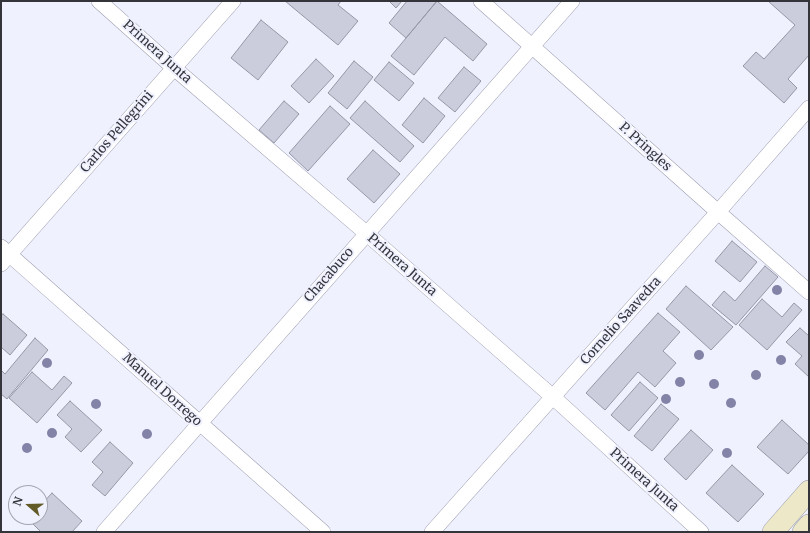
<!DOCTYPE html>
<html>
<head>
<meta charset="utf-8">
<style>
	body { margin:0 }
	#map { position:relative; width:810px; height:533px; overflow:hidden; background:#eff1fe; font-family:Merriweather,serif }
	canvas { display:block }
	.frame { position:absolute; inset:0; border:2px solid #34353b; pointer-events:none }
	.north { position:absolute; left:8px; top:485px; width:40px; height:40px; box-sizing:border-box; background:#eff1fe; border:1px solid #a4a6b0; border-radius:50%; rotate:290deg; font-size:11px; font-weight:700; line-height:16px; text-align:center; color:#34353b }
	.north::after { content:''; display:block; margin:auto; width:14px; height:18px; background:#625b27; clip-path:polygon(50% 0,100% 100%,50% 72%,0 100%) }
</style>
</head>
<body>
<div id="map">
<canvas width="810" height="533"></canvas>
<div class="frame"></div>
<div class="north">N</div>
</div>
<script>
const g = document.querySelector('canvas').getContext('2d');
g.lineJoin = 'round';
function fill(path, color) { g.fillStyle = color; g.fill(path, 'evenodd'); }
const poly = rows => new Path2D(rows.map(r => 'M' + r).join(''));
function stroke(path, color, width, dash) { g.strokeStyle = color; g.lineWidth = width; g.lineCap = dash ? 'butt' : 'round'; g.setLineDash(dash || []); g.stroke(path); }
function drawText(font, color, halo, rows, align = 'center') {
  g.font = font + ' Merriweather,serif'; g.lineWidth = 4; g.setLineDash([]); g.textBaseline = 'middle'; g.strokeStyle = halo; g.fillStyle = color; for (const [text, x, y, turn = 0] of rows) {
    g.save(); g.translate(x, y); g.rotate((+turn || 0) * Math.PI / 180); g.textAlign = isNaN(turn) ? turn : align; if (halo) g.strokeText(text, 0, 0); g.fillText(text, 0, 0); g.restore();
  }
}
const building = poly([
	[285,1,341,1,338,5,358,21,338,45,285,1],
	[389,1,402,1,396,8,389,1],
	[407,1,437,1,406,38,389,23,407,1],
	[437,1,487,44,473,61,445,37,414,75,391,56,437,1],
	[768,1,809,1,809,55,788,79,797,88,784,103,743,66,756,52,764,59,795,25,768,1],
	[261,20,288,42,258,80,231,58,261,20],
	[316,59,334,76,309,103,291,86,316,59],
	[354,61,373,77,347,109,328,93,354,61],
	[389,62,414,83,399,101,374,80,389,62],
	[464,67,481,81,455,112,438,98,464,67],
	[424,98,445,116,423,143,402,125,424,98],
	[284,101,299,114,274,143,259,130,284,101],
	[365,101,414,146,400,162,350,118,365,101],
	[330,106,350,124,308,171,289,153,330,106],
	[373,150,400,174,374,203,347,179,373,150],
	[732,241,757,262,740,282,715,261,732,241],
	[765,266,778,277,736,325,712,305,724,291,735,301,765,266],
	[686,286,733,327,711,350,666,309,686,286],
	[762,299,782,317,794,303,802,310,767,350,739,325,762,299],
	[658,313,680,332,663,351,676,363,655,387,638,372,605,410,586,393,658,313],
	[3,314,27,335,10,355,1,347,1,315,3,314],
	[800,328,809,336,809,377,795,364,802,356,786,342,800,328],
	[35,338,48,350,7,399,1,394,1,370,5,374,35,338],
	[32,372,52,390,64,376,72,383,37,423,9,398,32,372],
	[640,382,658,398,629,431,611,415,640,382],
	[70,401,102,430,81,452,65,437,72,429,57,415,70,401],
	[661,404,679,419,652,451,634,436,661,404],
	[782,420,809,445,809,451,788,474,757,447,782,420],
	[691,430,713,450,686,480,664,459,691,430],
	[110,442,133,463,105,496,92,485,103,472,92,462,110,442],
	[732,465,764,494,738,522,706,493,732,465],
	[52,493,82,521,72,532,41,532,28,519,30,517,40,517,40,506,52,493]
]);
const street = poly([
	[99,1,174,68,366,233,553,397,701,532],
	[481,1,718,212,809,292],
	[1,247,323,532],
	[1,264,174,68,233,1],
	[104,532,572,1],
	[432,532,718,212,809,108]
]);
const secondary = poly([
	[773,532,809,491],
	[803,532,809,525]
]);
const trees = [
	[777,290],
	[699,355],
	[781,360],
	[47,363],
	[756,375],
	[680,382],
	[714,384],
	[666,399],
	[731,403],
	[96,404],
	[52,433],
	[147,434],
	[27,448],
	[727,453]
];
const streetNames = [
	["Primera Junta",157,52,42],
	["Carlos Pellegrini",117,132,-49],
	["P. Pringles",645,147,42],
	["Primera Junta",402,265,41],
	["Chacabuco",329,275,-49],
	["Cornelio Saavedra",621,321,-48],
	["Manuel Dorrego",162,390,42],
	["Primera Junta",644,480,42]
];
fill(building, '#cbccdc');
stroke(building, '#9597a6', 1);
stroke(street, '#9e9faf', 16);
stroke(secondary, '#9e9faf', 22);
stroke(street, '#fff', 15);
stroke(secondary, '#ece8c8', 21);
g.fillStyle = '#8382a7';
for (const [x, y] of trees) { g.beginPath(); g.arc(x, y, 5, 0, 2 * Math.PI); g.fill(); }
drawText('13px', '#34353b', '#eff1fe', streetNames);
</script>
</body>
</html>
